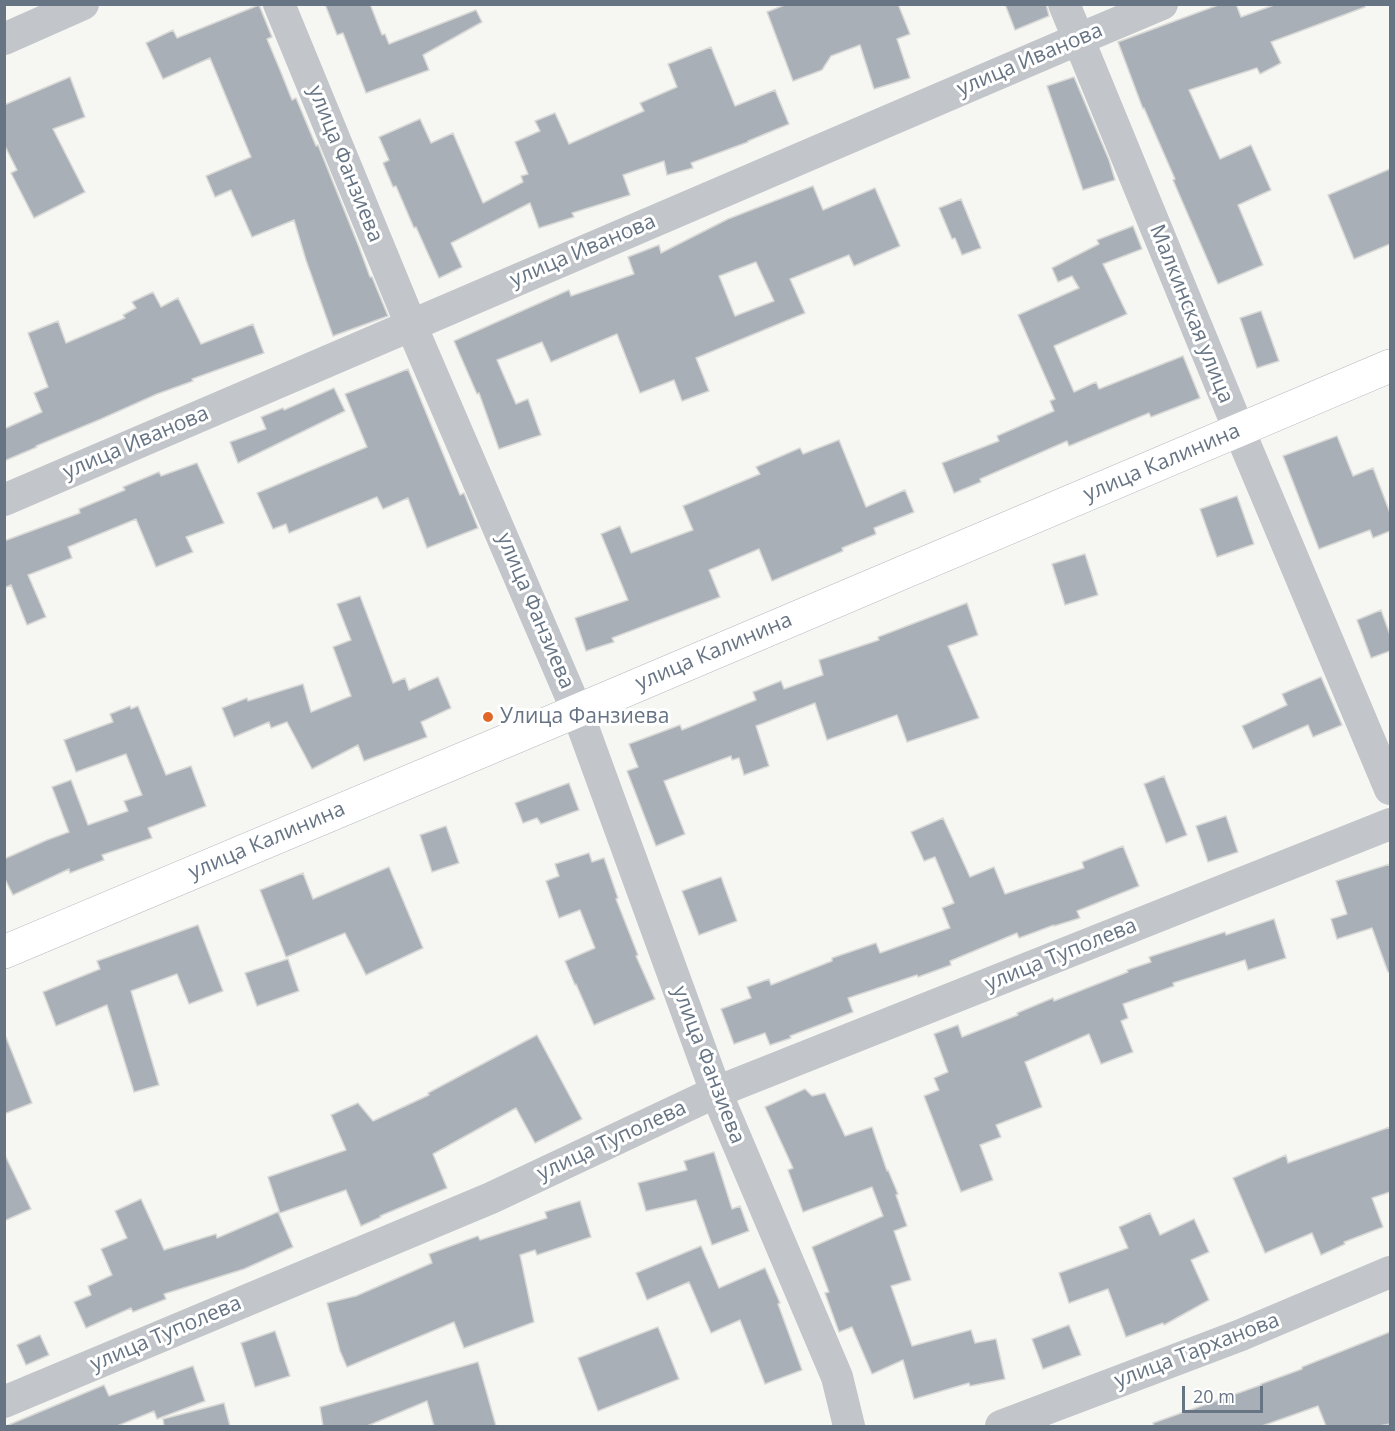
<!DOCTYPE html>
<html>
<head>
<meta charset="utf-8">
<style>
	body { margin:0 }
	#map { position:relative; width:1395px; height:1431px; overflow:hidden; background:#f6f7f3; font-family:"Open Sans",sans-serif }
	canvas { display:block }
	.frame { position:absolute; inset:0; border:6px solid #667484; pointer-events:none }
	.scale { position:absolute; left:1182px; top:1386px; width:81px; height:27px; box-sizing:border-box; border:3px solid #667484; border-top:0; padding-left:8px; font-size:18px; line-height:21px; white-space:nowrap; color:#667484; -webkit-text-stroke:4px #fff; paint-order:stroke }
</style>
</head>
<body>
<div id="map">
<canvas width="1395" height="1431"></canvas>
<div class="frame"></div>
<div class="scale">20 m</div>
</div>
<script>
const g = document.querySelector('canvas').getContext('2d');
g.lineJoin = 'round';
function fill(path, color) { g.fillStyle = color; g.fill(path, 'evenodd'); }
const poly = rows => new Path2D(rows.map(r => 'M' + r).join(''));
function stroke(path, color, width, dash) { g.strokeStyle = color; g.lineWidth = width; g.lineCap = dash ? 'butt' : 'round'; g.setLineDash(dash || []); g.stroke(path); }
function drawText(font, color, halo, rows, align = 'center') {
  g.font = font + ' "Open Sans",sans-serif'; g.lineWidth = 6; g.setLineDash([]); g.textBaseline = 'middle'; g.strokeStyle = halo; g.fillStyle = color; for (const [text, x, y, turn = 0] of rows) {
    g.save(); g.translate(x, y); g.rotate((+turn || 0) * Math.PI / 180); g.textAlign = isNaN(turn) ? turn : align; if (halo) g.strokeText(text, 0, 0); g.fillText(text, 0, 0); g.restore();
  }
}
const building = poly([
	[325,4,370,4,382,35,385,34,389,44,476,10,482,22,423,55,429,70,366,93,343,33,337,35,325,4],
	[787,4,898,4,910,34,897,39,910,78,874,89,860,45,831,56,822,70,793,81,767,12,787,4],
	[1005,4,1046,4,1049,16,1015,30,1005,4],
	[1221,4,1236,4,1241,17,1277,4,1365,4,1365,7,1271,42,1281,63,1260,74,1257,68,1189,90,1220,159,1251,145,1271,190,1238,205,1263,265,1218,284,1173,180,1175,179,1144,108,1143,109,1118,42,1221,4],
	[259,5,272,37,267,39,280,70,292,100,296,98,316,146,318,145,359,247,370,277,372,277,388,316,333,336,306,260,294,220,252,237,231,190,215,197,206,176,251,157,210,58,163,79,146,43,173,30,177,38,259,5],
	[711,47,735,106,775,90,789,124,748,141,748,142,691,163,693,168,667,175,664,161,623,175,630,195,572,213,574,217,539,228,530,203,451,243,462,267,439,278,416,227,414,228,396,186,393,187,383,163,389,160,379,137,420,119,431,143,453,133,483,203,523,182,521,176,528,174,515,142,540,131,535,121,555,113,569,144,644,111,640,103,677,87,668,64,711,47],
	[70,77,85,117,53,129,85,192,34,218,11,173,17,170,4,144,4,105,70,77],
	[1074,77,1109,160,1115,180,1083,190,1047,86,1074,77],
	[1390,169,1390,244,1354,259,1328,195,1390,169],
	[813,186,823,210,875,188,900,246,854,266,849,255,790,279,805,313,696,358,709,391,682,401,674,380,640,393,617,334,551,362,542,342,497,360,516,404,528,399,541,435,499,449,479,393,477,394,454,341,569,290,571,296,634,274,628,257,659,245,661,253,728,219,813,186],
	[756,262,774,301,735,316,719,276,756,262],
	[961,199,981,248,962,255,955,238,952,239,939,208,961,199],
	[1133,226,1142,249,1103,264,1127,314,1054,346,1074,392,1096,382,1099,389,1183,356,1200,398,1151,417,1149,413,1069,446,1067,441,980,479,981,482,954,493,942,463,999,441,997,436,1054,411,1050,401,1055,399,1018,315,1079,288,1072,276,1058,282,1052,268,1099,244,1097,240,1133,226],
	[153,292,161,307,178,298,201,344,253,324,264,353,192,379,193,381,157,394,101,419,36,446,37,447,4,461,4,429,42,412,34,393,48,387,28,333,58,321,66,343,125,318,123,315,136,308,132,302,153,292],
	[1261,311,1279,361,1257,368,1240,318,1261,311],
	[408,369,460,495,464,493,478,528,427,548,408,498,383,509,377,497,289,533,286,524,273,529,257,493,367,447,345,394,408,369],
	[334,388,345,411,238,463,230,442,266,429,261,417,283,408,284,410,334,388],
	[1337,436,1353,476,1373,468,1390,513,1390,531,1373,538,1370,530,1319,549,1283,456,1337,436],
	[839,440,866,507,905,490,914,512,874,528,876,534,842,548,843,551,772,581,759,549,709,570,720,597,612,638,614,642,586,651,575,618,628,600,601,534,620,526,631,553,693,530,683,506,760,474,756,467,800,448,803,454,839,440],
	[197,463,224,523,186,537,193,552,156,567,136,519,68,547,72,558,28,575,46,617,27,625,11,585,4,588,4,541,80,513,79,509,125,490,123,487,159,472,161,476,197,463],
	[1237,496,1254,544,1217,557,1200,509,1237,496],
	[1085,554,1098,595,1065,605,1052,564,1085,554],
	[360,596,393,683,405,678,409,690,438,677,451,708,421,722,427,737,364,761,358,745,312,769,287,722,271,728,269,722,234,737,222,708,247,698,248,701,303,684,311,712,351,696,333,647,351,640,337,604,360,596],
	[967,603,978,635,948,646,979,718,907,742,897,715,827,740,815,703,756,726,769,766,744,775,739,758,732,760,731,756,664,781,685,834,656,846,627,771,638,767,629,744,680,725,682,730,756,700,753,692,781,681,784,689,823,675,819,660,879,640,878,637,967,603],
	[1381,610,1390,635,1390,651,1371,658,1357,620,1381,610],
	[1321,677,1342,725,1313,737,1308,725,1253,749,1242,726,1287,705,1282,694,1321,677],
	[130,706,131,709,138,706,166,775,191,766,206,806,148,828,152,838,102,855,104,860,70,873,69,869,13,895,4,877,4,859,47,840,69,832,52,787,71,780,88,825,128,811,124,801,142,795,126,754,76,772,64,740,113,722,110,714,130,706],
	[1164,776,1187,835,1166,843,1144,784,1164,776],
	[569,783,579,810,541,824,537,818,523,823,515,803,569,783],
	[1226,816,1238,852,1208,862,1196,826,1226,816],
	[943,818,970,877,994,867,1005,894,1084,868,1082,862,1123,846,1139,886,1077,911,1080,918,1054,926,1054,925,1019,938,1017,933,950,961,951,965,918,977,917,975,848,998,853,1012,790,1036,791,1038,770,1045,765,1033,734,1044,721,1009,751,998,747,987,769,979,771,985,832,961,832,958,876,943,880,953,950,928,942,908,954,903,935,857,924,861,911,832,943,818],
	[446,826,459,863,432,872,420,835,446,826],
	[589,853,592,862,604,858,618,898,616,899,638,955,636,956,655,999,594,1025,576,984,575,985,565,961,595,948,580,910,559,918,546,881,559,876,555,864,589,853],
	[1390,864,1390,972,1388,972,1372,928,1337,939,1331,919,1347,914,1336,881,1390,864],
	[389,867,423,948,366,975,345,933,286,957,260,890,303,873,313,899,389,867],
	[721,877,737,921,699,935,682,891,721,877],
	[1274,919,1286,958,1248,970,1245,960,1173,983,1174,986,1123,1004,1128,1018,1121,1021,1133,1052,1101,1064,1089,1034,1025,1062,1042,1107,996,1125,1001,1137,980,1145,993,1180,961,1192,924,1096,939,1090,934,1078,948,1072,934,1034,958,1025,962,1037,1018,1015,1017,1013,1053,998,1054,1001,1128,972,1127,970,1151,962,1149,957,1225,932,1226,935,1274,919],
	[198,925,223,991,189,1004,177,974,131,991,159,1085,134,1092,107,1005,56,1026,43,992,100,969,97,961,198,925],
	[288,959,299,991,257,1006,245,973,288,959],
	[537,1035,582,1119,535,1143,516,1108,433,1154,447,1188,380,1216,381,1217,361,1226,346,1190,280,1213,268,1177,346,1150,331,1115,358,1103,373,1121,429,1095,428,1093,537,1035],
	[4,1037,6,1037,32,1103,4,1114,4,1037],
	[805,1089,812,1096,825,1093,845,1136,872,1127,887,1171,888,1170,898,1194,896,1195,907,1226,894,1231,911,1280,891,1286,912,1346,971,1330,975,1343,996,1339,1005,1379,970,1386,969,1383,914,1399,903,1360,872,1374,852,1327,839,1332,825,1293,829,1292,812,1247,883,1216,872,1187,803,1212,788,1170,793,1168,765,1107,805,1089],
	[1390,1127,1390,1192,1372,1198,1383,1227,1344,1242,1345,1244,1321,1255,1312,1233,1265,1253,1233,1178,1286,1155,1288,1163,1390,1127],
	[714,1152,732,1209,740,1206,749,1231,712,1245,696,1200,646,1211,638,1183,687,1170,684,1161,714,1152],
	[4,1153,31,1209,4,1221,4,1153],
	[141,1199,164,1250,216,1234,217,1238,278,1212,293,1247,244,1269,164,1294,166,1299,133,1312,131,1308,86,1328,74,1302,91,1295,88,1286,112,1275,101,1249,127,1238,115,1211,141,1199],
	[580,1201,591,1237,537,1255,535,1250,520,1255,534,1322,464,1348,454,1322,347,1367,340,1351,327,1303,356,1296,432,1263,429,1254,478,1236,480,1240,547,1218,545,1212,580,1201],
	[1150,1213,1160,1235,1194,1219,1209,1252,1191,1260,1209,1300,1164,1325,1163,1323,1126,1337,1108,1289,1069,1303,1059,1273,1128,1248,1119,1227,1150,1213],
	[701,1246,719,1288,765,1268,780,1303,778,1304,802,1370,765,1384,740,1320,711,1333,689,1282,647,1300,636,1273,701,1246],
	[1069,1325,1081,1355,1043,1369,1032,1339,1069,1325],
	[658,1327,679,1379,598,1411,578,1358,658,1327],
	[275,1331,290,1376,255,1387,241,1343,275,1331],
	[1390,1332,1390,1424,1379,1426,1326,1426,1318,1406,1262,1426,1154,1426,1153,1423,1261,1385,1261,1384,1302,1369,1302,1367,1390,1332],
	[40,1335,49,1355,26,1365,17,1345,40,1335],
	[478,1362,496,1426,434,1426,427,1401,367,1426,323,1426,320,1407,478,1362],
	[193,1366,205,1401,157,1419,154,1411,117,1426,6,1426,104,1385,109,1396,193,1366],
	[224,1403,230,1426,164,1426,163,1419,224,1403]
]);
const street = poly([
	[279,4,411,325,577,711,716,1092,837,1377,849,1426],
	[1064,4,1239,430,1390,789],
	[4,39,83,4],
	[4,500,1079,39,1162,4],
	[4,1402,491,1198,716,1092,1390,824],
	[1001,1426,1241,1335,1390,1272]
]);
const secondary = poly([
	[4,952,546,724,1390,366]
]);
const markers = [
	[488,717,6,"#e16729"]
];
const streetNames = [
	["улица Иванова",1030,60,-23],
	["улица Фанзиева",345,164,68],
	["улица Иванова",583,251,-23],
	["Малкинская улица",1191,314,68],
	["улица Иванова",136,443,-23],
	["улица Калинина",1162,463,-23],
	["улица Фанзиева",535,611,67],
	["улица Калинина",714,652,-23],
	["улица Калинина",267,841,-23],
	["улица Туполева",1061,955,-22],
	["улица Фанзиева",708,1065,69],
	["улица Туполева",612,1141,-25],
	["улица Туполева",166,1334,-23],
	["улица Тарханова",1197,1351,-21]
];
const poiNames = [
	["Улица Фанзиева",500,717]
];
fill(building, '#a8afb6');
stroke(building, '#d8d8d6', 1.5);
stroke(secondary, '#b4b9be', 34);
stroke(street, '#c2c5c9', 32);
stroke(secondary, '#fff', 33);
for (const [x, y, r, color] of markers) { const dot = new Path2D(); dot.arc(x, y, r, 0, 2 * Math.PI); g.fillStyle = color; g.fill(dot); stroke(dot, '#fff', 2); }
drawText('21px', '#667484', '#fff', streetNames);
drawText('21px', '#667484', '#fff', poiNames, 'left');
</script>
</body>
</html>
